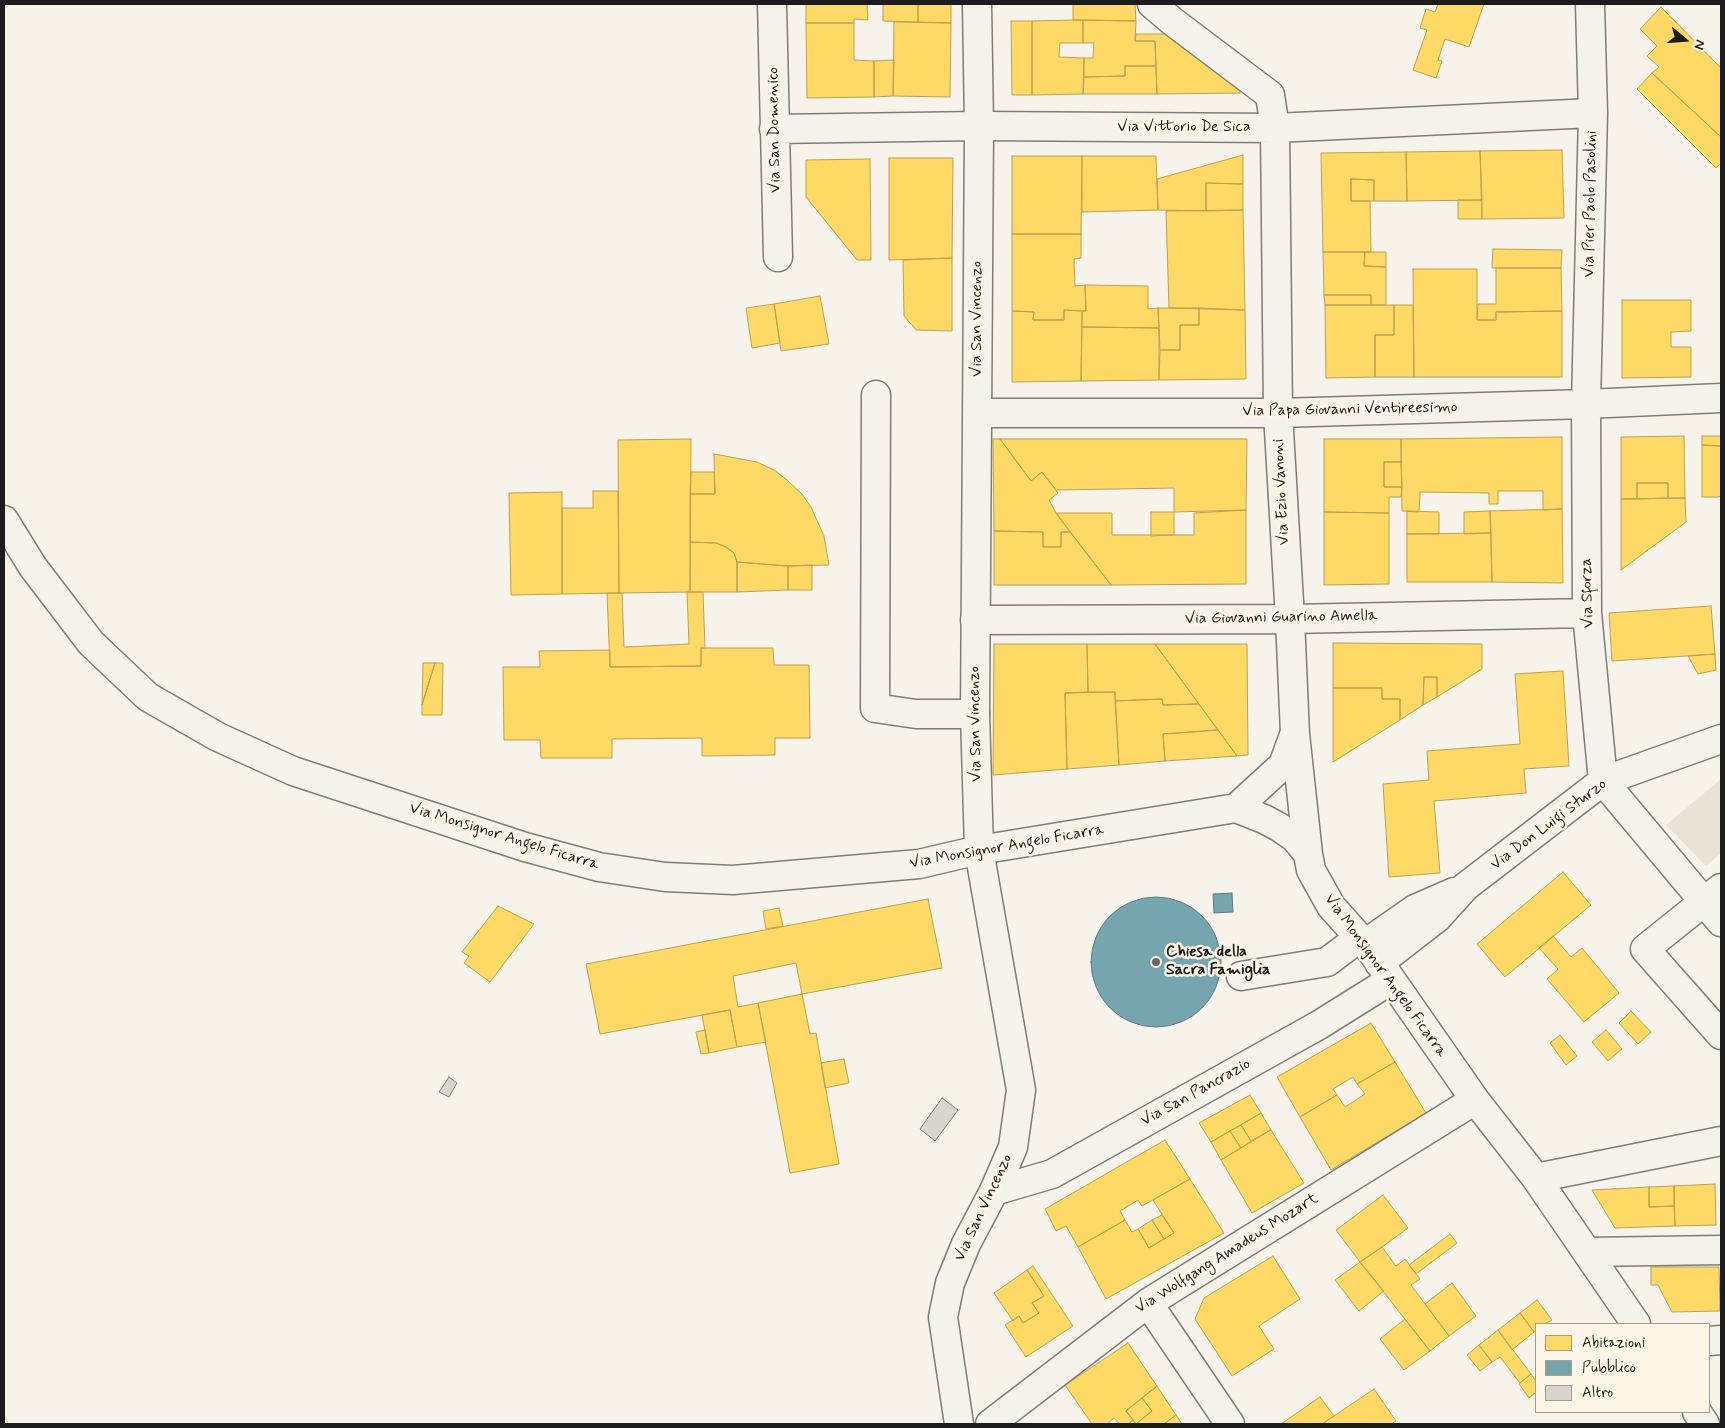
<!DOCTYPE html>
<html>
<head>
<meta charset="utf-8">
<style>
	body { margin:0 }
	#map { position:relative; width:1725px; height:1428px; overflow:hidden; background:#f7f3ea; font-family:Mynerve,sans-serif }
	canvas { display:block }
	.frame { position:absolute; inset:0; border:5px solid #1c1c1c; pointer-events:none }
	.legend { position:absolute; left:1535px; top:1323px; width:175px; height:90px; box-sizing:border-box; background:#fcf5e5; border:1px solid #a29e95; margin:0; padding:6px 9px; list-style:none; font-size:15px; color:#1c1c1c }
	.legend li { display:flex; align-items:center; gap:10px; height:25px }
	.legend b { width:25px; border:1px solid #a29e95 }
	.north { position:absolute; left:1660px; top:15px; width:50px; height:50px; -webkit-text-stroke:4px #fcf5e5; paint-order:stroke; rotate:108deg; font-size:14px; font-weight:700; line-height:20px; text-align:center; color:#1c1c1c }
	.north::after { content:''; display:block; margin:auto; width:18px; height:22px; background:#1c1c1c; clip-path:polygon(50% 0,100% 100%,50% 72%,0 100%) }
</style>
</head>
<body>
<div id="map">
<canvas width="1725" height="1428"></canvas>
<div class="frame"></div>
<ul class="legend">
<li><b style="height:14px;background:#ffd966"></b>Abitazioni</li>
<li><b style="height:14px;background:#76a5af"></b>Pubblico</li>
<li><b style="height:14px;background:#d8d5cf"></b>Altro</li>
</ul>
<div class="north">N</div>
</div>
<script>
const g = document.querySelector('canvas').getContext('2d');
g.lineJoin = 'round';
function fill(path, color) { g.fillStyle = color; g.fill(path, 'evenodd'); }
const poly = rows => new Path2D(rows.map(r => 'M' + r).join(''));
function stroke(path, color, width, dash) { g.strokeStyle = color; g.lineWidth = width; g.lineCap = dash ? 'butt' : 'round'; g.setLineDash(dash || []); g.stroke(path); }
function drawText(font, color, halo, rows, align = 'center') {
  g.font = font + ' Mynerve,sans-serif'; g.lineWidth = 5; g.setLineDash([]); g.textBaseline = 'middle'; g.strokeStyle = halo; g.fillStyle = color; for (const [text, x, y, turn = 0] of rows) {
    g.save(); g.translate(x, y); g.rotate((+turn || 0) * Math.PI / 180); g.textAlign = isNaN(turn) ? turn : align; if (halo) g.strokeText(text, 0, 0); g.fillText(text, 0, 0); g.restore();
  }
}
const green = poly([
	[1721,779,1721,853,1706,866,1666,825]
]);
const homes = poly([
	[806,4,867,4,868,20,854,19,854,23,806,23,806,4],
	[883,4,918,4,918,22,883,21,883,4],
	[918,4,951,4,951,23,918,22,918,4],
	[1073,4,1135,4,1136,21,1073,20,1073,4],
	[1438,4,1484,4,1469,47,1445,39,1438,60,1442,61,1436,78,1413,70,1427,30,1420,28,1426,9,1435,12,1438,4],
	[1661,7,1721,68,1721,137,1652,73,1659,67,1647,56,1657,46,1640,29,1661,7],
	[1073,20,1083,20,1083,43,1060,43,1059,57,1084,58,1083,94,1032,95,1032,21,1073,20],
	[1083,20,1136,21,1135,41,1155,41,1156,66,1125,66,1125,76,1084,77,1084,58,1093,58,1094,43,1083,43,1083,20],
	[1011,21,1032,21,1032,95,1012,95,1011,21],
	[894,22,951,23,950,97,893,96,894,22],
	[806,23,854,23,854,60,874,61,874,97,807,98,806,23],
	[1136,34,1174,34,1241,85,1240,93,1157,94,1155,41,1135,41,1136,34],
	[894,60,893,96,874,97,874,61,894,60],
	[1125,66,1156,66,1157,94,1083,94,1084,77,1125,76,1125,66],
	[1652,73,1721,137,1721,165,1720,164,1716,168,1637,89,1652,73],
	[1562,150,1564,218,1482,219,1480,151,1562,150],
	[1480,151,1482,200,1407,201,1406,152,1480,151],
	[1406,152,1407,201,1374,201,1374,180,1351,179,1351,201,1370,201,1371,252,1323,252,1321,153,1406,152],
	[1243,155,1243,184,1206,183,1206,211,1158,210,1157,179,1243,155],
	[1012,156,1082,156,1081,234,1012,234,1012,156],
	[1082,156,1156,156,1158,210,1082,212,1082,156],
	[889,158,953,158,952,258,889,260,889,158],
	[870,159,871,260,857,260,806,197,806,160,870,159],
	[1351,179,1374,180,1374,201,1351,201,1351,179],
	[1206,183,1243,184,1243,210,1206,211,1206,183],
	[1458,200,1482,200,1482,219,1458,219,1458,200],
	[1243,210,1245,310,1169,308,1166,211,1243,210],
	[1012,234,1081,234,1081,258,1074,259,1075,286,1085,285,1086,311,1064,310,1064,320,1033,320,1034,312,1012,311,1012,234],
	[1493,249,1562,250,1561,268,1492,268,1493,249],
	[1323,252,1365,252,1364,266,1386,267,1386,305,1371,305,1371,295,1324,295,1323,252],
	[1365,252,1386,252,1386,267,1364,266,1365,252],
	[952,258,952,331,916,330,904,316,903,260,952,258],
	[1496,268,1561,268,1562,311,1496,312,1496,320,1477,320,1478,304,1496,304,1496,268],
	[1413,269,1477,269,1477,320,1496,320,1496,312,1562,311,1562,377,1414,377,1413,269],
	[1085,285,1148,286,1148,309,1158,308,1159,328,1082,327,1082,311,1086,311,1085,285],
	[1324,295,1371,295,1371,305,1325,305,1324,295],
	[820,296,829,344,781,351,774,304,820,296],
	[1622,300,1691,300,1691,331,1671,332,1671,347,1691,347,1691,377,1622,378,1622,300],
	[774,304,780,343,752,348,746,308,774,304],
	[1325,305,1394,305,1394,335,1375,335,1375,377,1326,378,1325,305],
	[1394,305,1413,305,1414,377,1375,377,1375,335,1394,335,1394,305],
	[1158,308,1199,308,1199,325,1180,325,1180,350,1160,350,1158,308],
	[1199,308,1245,310,1246,379,1159,380,1160,350,1180,350,1180,325,1199,325,1199,308],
	[1064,310,1082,311,1081,381,1012,382,1012,311,1034,312,1033,320,1064,320,1064,310],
	[1082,327,1159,328,1159,380,1081,381,1082,327],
	[1684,436,1685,498,1668,498,1668,483,1637,483,1637,499,1621,499,1621,437,1684,436],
	[1702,436,1721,436,1721,446,1702,445,1702,436],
	[1562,437,1562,509,1543,510,1543,491,1498,491,1498,504,1489,504,1489,493,1420,492,1419,512,1402,511,1401,439,1562,437],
	[691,439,690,592,619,593,618,440,691,439],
	[993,439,1000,439,1031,481,1042,472,1058,493,1049,500,1056,513,1070,532,1061,532,1061,547,1043,547,1043,532,994,531,993,439],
	[1000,439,1247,439,1246,510,1174,512,1174,488,1056,490,1042,472,1031,481,1000,439],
	[1324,439,1401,439,1401,462,1384,462,1384,487,1402,487,1401,497,1389,497,1389,513,1324,512,1324,439],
	[1702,445,1721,446,1721,495,1719,497,1702,497,1702,445],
	[714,454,757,462,774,470,787,480,802,494,811,507,824,536,829,565,788,566,737,562,734,553,726,547,716,543,690,542,690,494,715,494,714,454],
	[1384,462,1401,462,1402,487,1384,487,1384,462],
	[691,472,714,472,715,494,690,494,691,472],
	[1637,483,1668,483,1668,498,1637,499,1637,483],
	[593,491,618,491,619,593,562,594,562,508,593,508,593,491],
	[562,492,562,594,511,595,509,493,562,492],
	[1685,498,1686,522,1621,570,1621,499,1685,498],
	[1562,509,1563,583,1492,582,1490,511,1562,509],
	[1246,510,1246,584,1111,585,1056,513,1112,513,1112,535,1194,535,1194,513,1246,510],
	[1407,511,1439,512,1439,534,1407,534,1407,511],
	[1490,511,1491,533,1464,534,1464,512,1490,511],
	[1151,512,1174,512,1174,535,1151,536,1151,512],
	[1324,512,1389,513,1389,584,1324,585,1324,512],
	[994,531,1043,532,1043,547,1061,547,1061,532,1070,532,1111,585,994,585,994,531],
	[1491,533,1492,582,1407,582,1407,534,1491,533],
	[690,542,716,543,726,547,734,553,737,562,737,592,690,592,690,542],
	[737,562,788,566,788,590,737,592,737,562],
	[812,565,812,590,788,590,788,566,812,565],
	[687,592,703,592,705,648,701,648,701,666,610,667,607,593,622,593,624,647,689,644,687,592],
	[1711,606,1715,654,1612,661,1609,613,1711,606],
	[1333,643,1482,644,1482,669,1437,697,1437,677,1424,677,1423,705,1400,720,1400,699,1382,699,1382,688,1333,688,1333,643],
	[994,644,1087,644,1088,692,1065,693,1067,769,993,775,994,644],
	[1087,644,1155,644,1199,704,1163,705,1162,699,1115,701,1115,692,1088,692,1087,644],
	[1155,644,1247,644,1248,755,1237,756,1155,644],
	[701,648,773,648,774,665,809,665,810,738,775,738,775,755,702,756,702,738,612,739,612,758,541,758,540,740,504,740,503,667,540,667,539,651,610,650,610,667,701,666,701,648],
	[1715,654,1716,670,1698,674,1688,656,1715,654],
	[423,663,435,663,422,705,423,663],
	[435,663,443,663,442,715,422,715,422,705,435,663],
	[1563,671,1569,766,1524,769,1526,793,1434,801,1440,873,1389,877,1383,784,1429,780,1427,751,1520,744,1515,674,1563,671],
	[1424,677,1437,677,1437,697,1423,705,1424,677],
	[1333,688,1382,688,1382,699,1400,699,1400,720,1333,762,1333,688],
	[1115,692,1119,765,1067,769,1065,693,1115,692],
	[1162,699,1163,705,1199,704,1218,730,1163,734,1165,761,1119,765,1115,701,1162,699],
	[1218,730,1237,756,1165,761,1163,734,1218,730],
	[1563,872,1591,905,1505,977,1477,944,1563,872],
	[928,899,942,968,802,994,796,963,733,976,738,1007,758,1003,766,1042,737,1047,730,1010,600,1034,586,964,928,899],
	[498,906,534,924,490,982,464,963,469,956,462,952,498,906],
	[779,908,783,926,766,929,763,911,779,908],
	[1553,936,1571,957,1582,948,1619,993,1584,1022,1547,979,1558,969,1539,948,1553,936],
	[802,994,810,1034,816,1033,839,1164,790,1173,758,1003,802,994],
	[730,1010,737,1047,709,1053,702,1015,730,1010],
	[1631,1011,1651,1032,1638,1044,1619,1023,1631,1011],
	[1371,1023,1395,1062,1357,1084,1353,1077,1333,1089,1337,1095,1300,1117,1277,1077,1371,1023],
	[705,1030,709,1053,701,1054,696,1032,705,1030],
	[1606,1030,1622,1049,1608,1061,1592,1042,1606,1030],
	[1560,1035,1577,1056,1566,1065,1550,1043,1560,1035],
	[844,1059,849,1083,825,1088,821,1063,844,1059],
	[1395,1062,1426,1113,1331,1170,1300,1117,1337,1095,1345,1107,1365,1094,1357,1084,1395,1062],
	[1250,1095,1261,1113,1211,1142,1199,1123,1250,1095],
	[1261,1113,1271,1130,1251,1141,1241,1125,1261,1113],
	[1241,1125,1251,1141,1241,1148,1230,1131,1241,1125],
	[1271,1130,1304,1183,1252,1213,1221,1160,1271,1130],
	[1230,1131,1241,1148,1221,1160,1211,1142,1230,1131],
	[1165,1140,1190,1179,1142,1206,1138,1200,1120,1211,1125,1220,1078,1247,1066,1226,1056,1231,1045,1209,1165,1140],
	[1190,1179,1224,1233,1106,1299,1078,1247,1125,1220,1132,1232,1138,1229,1149,1248,1174,1233,1153,1200,1190,1179],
	[1715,1184,1716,1225,1675,1226,1674,1186,1715,1184],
	[1674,1186,1674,1206,1649,1207,1649,1187,1674,1186],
	[1649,1187,1649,1207,1674,1206,1675,1226,1615,1228,1592,1190,1649,1187],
	[1383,1195,1408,1228,1382,1247,1360,1262,1336,1230,1383,1195],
	[1162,1215,1174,1233,1164,1239,1152,1220,1162,1215],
	[1152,1220,1164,1239,1149,1248,1138,1229,1152,1220],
	[1450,1234,1457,1243,1416,1274,1409,1265,1450,1234],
	[1382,1247,1396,1266,1405,1259,1420,1279,1411,1285,1449,1336,1430,1351,1360,1262,1382,1247],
	[1273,1256,1300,1299,1259,1326,1274,1349,1232,1376,1195,1319,1204,1298,1273,1256],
	[1360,1262,1384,1291,1359,1311,1335,1280,1360,1262],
	[1033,1266,1073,1326,1026,1357,1005,1325,1019,1316,1023,1323,1039,1313,1032,1303,1044,1296,1027,1270,1033,1266],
	[1651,1267,1719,1267,1720,1311,1672,1312,1658,1285,1651,1285,1651,1267],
	[1027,1270,1044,1296,1032,1303,1039,1313,1023,1323,1019,1316,1013,1321,994,1293,1027,1270],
	[1452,1283,1476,1316,1449,1336,1425,1304,1452,1283],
	[1537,1300,1552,1320,1545,1324,1536,1324,1536,1331,1534,1332,1520,1313,1537,1300],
	[1520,1313,1534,1332,1512,1350,1498,1330,1520,1313],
	[1405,1319,1430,1351,1404,1370,1380,1339,1405,1319],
	[1498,1330,1531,1374,1520,1383,1500,1357,1492,1362,1479,1345,1498,1330],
	[1128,1343,1157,1386,1126,1411,1133,1420,1128,1424,1119,1424,1114,1418,1107,1424,1092,1424,1065,1385,1128,1343],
	[1479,1345,1492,1362,1480,1371,1467,1355,1479,1345],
	[1531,1374,1536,1381,1536,1392,1529,1398,1519,1384,1531,1374],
	[1157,1386,1176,1415,1164,1424,1128,1424,1133,1420,1136,1424,1152,1411,1142,1398,1157,1386],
	[1374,1389,1396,1421,1391,1424,1322,1424,1374,1389],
	[1320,1397,1334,1416,1322,1424,1281,1424,1320,1397],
	[1142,1398,1152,1411,1136,1424,1126,1411,1142,1398],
	[1176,1415,1182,1424,1164,1424,1176,1415]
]);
const public = poly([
	[1232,893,1233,912,1214,913,1213,894,1232,893],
	'1091 962a65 65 0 1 1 130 0a65 65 0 1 1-130 0Z'
]);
const building = poly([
	[449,1077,457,1083,449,1097,439,1092,449,1077],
	[942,1098,958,1110,935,1141,920,1129,942,1098]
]);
const minor = poly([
	[772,4,778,257],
	[1152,4,1172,21,1270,95,1275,128,1278,413,1290,619,1295,734,1308,854],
	[1590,4,1593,113,1586,404,1587,613,1603,781],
	[774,129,979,126,1275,128,1593,113],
	[876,395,875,708,916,714,975,714],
	[978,413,1278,413,1586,404,1721,398],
	[975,620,1290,619,1587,613],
	[1603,781,1721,922],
	[1236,808,1283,765,1294,735],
	[979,850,1236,808,1264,819,1279,827,1295,838,1308,854,1311,870,1331,906,1372,952,1475,1100,1536,1178,1636,1324],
	[1721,888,1645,949,1721,1035],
	[1365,944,1415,909,1454,892],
	[1379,963,1437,918,1465,887,1603,781,1721,739],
	[1241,976,1327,962,1359,938],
	[1536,1178,1721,1141],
	[994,1191,1052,1174,1319,1025,1391,980],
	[1587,1252,1721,1250],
	[1148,1303,1230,1424],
	[1709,1341,1721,1340],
	[1697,1412,1705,1424],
	[990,1424,1148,1303,1475,1100]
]);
const major = poly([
	[4,520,33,567,91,643,148,697,218,737,293,771,525,847,599,867,665,877,733,880,919,864,979,850],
	[959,1424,943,1317,950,1283,966,1244,994,1191,1013,1147,1021,1090,979,850,975,714,979,126,977,4]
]);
const markers = [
	[1156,962,5,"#696764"]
];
const streetNames = [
	["Via Vittorio De Sica",1184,128],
	["Via San Domenico",775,130,-91],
	["Via Pier Paolo Pasolini",1591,204,-89],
	["Via San Vincenzo",978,319,-90],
	["Via Papa Giovanni Ventireesimo",1350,410,-1],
	["Via Ezio Vanoni",1282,492,-93],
	["Via Sforza",1588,593,-92],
	["Via Giovanni Guarino Amella",1281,618,-1],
	["Via San Vincenzo",976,724,-91],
	["Via Don Luigi Sturzo",1549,825,-37],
	["Via Monsignor Angelo Ficarra",504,837,17],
	["Via Monsignor Angelo Ficarra",1007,847,-10],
	["Via Monsignor Angelo Ficarra",1385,976,54],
	["Via San Pancrazio",1196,1093,-29],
	["Via San Vincenzo",984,1208,-65],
	["Via Wolfgang Amadeus Mozart",1227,1254,-32]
];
const poiNames = [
	["Chiesa della",1166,953],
	["Sacra Famiglia",1166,971]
];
fill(green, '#e8e2d7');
fill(homes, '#ffd966');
stroke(homes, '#bba050', 1);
fill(public, '#76a5af');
stroke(public, '#5b7c83', 1);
fill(building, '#d8d5cf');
stroke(building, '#7f7d79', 1);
stroke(minor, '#7f7d79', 31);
stroke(major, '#7f7d79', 31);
stroke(minor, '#f5f2ec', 28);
stroke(major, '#f5f2ec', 28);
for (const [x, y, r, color] of markers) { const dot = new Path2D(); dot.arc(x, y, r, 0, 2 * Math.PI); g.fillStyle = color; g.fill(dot); stroke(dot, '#fcf5e5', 2); }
drawText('16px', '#1c1c1c', '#fcf5e5', streetNames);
drawText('bold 16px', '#1c1c1c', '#fcf5e5', poiNames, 'left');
</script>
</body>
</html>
